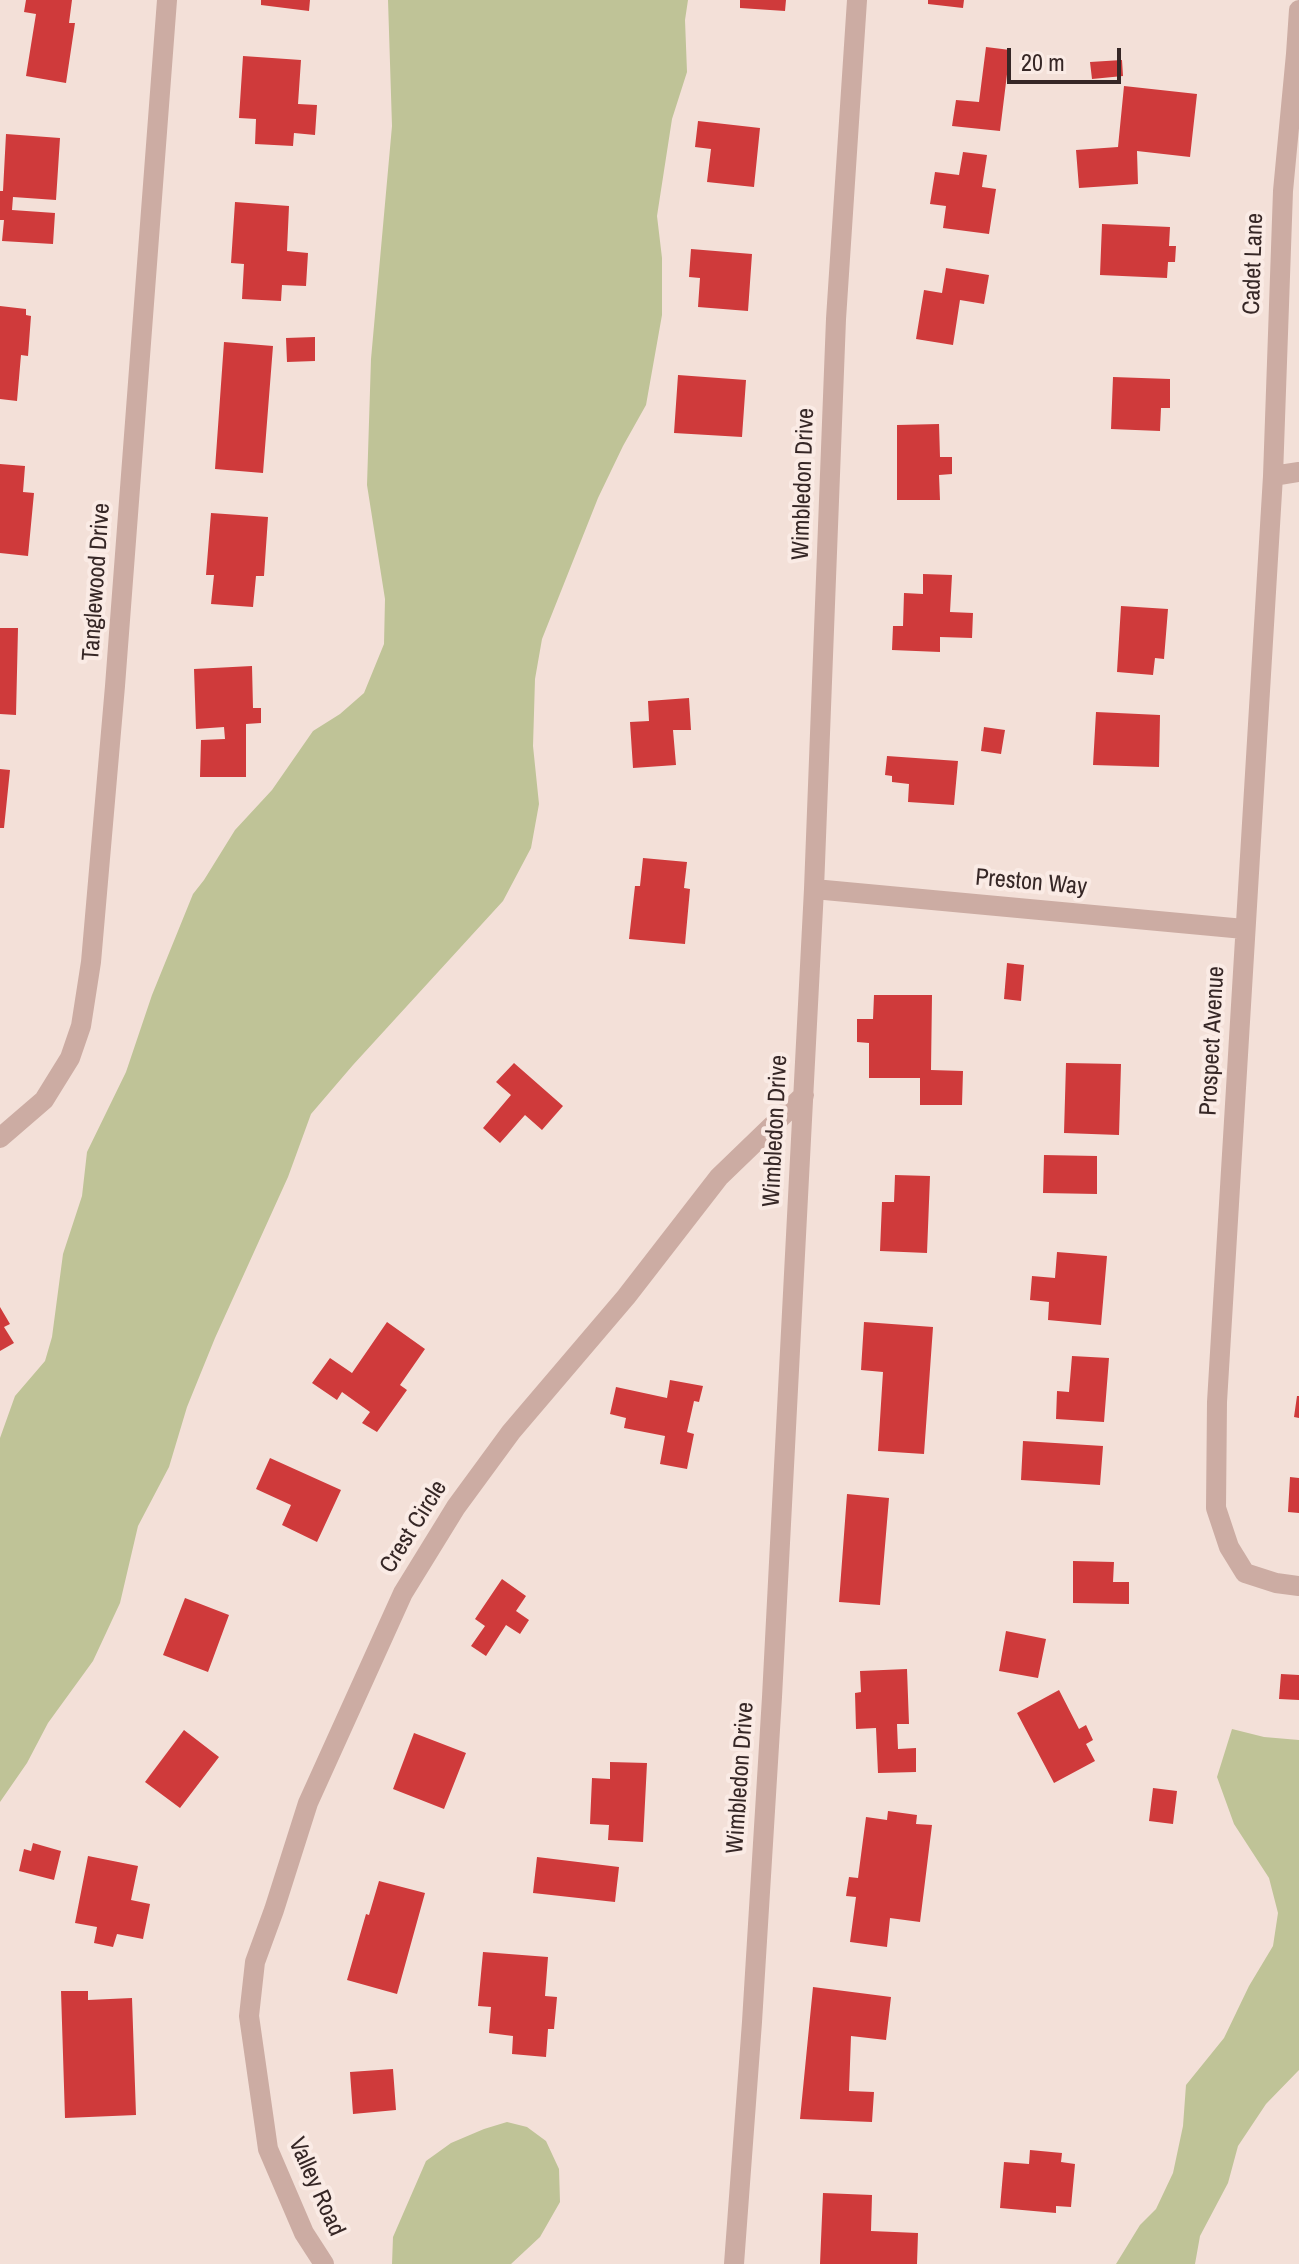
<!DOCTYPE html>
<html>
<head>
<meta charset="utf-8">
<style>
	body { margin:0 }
	#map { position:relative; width:1299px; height:2264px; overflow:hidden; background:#f3e0d8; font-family:"Archivo Narrow",sans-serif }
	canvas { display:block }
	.scale { position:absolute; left:1007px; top:48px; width:114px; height:36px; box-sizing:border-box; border:4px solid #362726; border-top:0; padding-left:10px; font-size:24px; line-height:28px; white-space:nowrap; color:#362726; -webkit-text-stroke:6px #faebe5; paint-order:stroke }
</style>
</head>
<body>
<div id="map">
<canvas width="1299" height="2264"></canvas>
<div class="scale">20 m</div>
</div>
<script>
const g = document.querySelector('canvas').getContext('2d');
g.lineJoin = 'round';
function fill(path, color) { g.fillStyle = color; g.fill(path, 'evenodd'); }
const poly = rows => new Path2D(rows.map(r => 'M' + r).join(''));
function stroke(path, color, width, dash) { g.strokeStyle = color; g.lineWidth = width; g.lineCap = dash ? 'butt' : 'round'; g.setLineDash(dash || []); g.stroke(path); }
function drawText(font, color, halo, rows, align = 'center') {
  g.font = font + ' "Archivo Narrow",sans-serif'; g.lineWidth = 8; g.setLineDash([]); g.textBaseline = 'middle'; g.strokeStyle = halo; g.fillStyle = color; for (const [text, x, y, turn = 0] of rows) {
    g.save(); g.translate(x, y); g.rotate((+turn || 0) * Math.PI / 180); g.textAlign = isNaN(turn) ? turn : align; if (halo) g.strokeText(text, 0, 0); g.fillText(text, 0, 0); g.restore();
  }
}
const green = poly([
	[388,0,688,0,685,20,687,72,672,119,657,216,662,258,662,315,646,405,623,446,598,498,542,639,535,679,534,713,533,746,539,804,531,848,503,901,353,1065,311,1114,288,1177,215,1338,187,1407,169,1467,138,1526,120,1603,93,1661,48,1723,27,1763,0,1802,0,1438,15,1396,45,1361,52,1337,63,1254,82,1196,87,1152,126,1072,152,995,193,894,204,880,235,830,272,790,313,731,340,714,364,693,384,644,385,599,367,485,371,359,392,126],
	[1232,1729,1264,1737,1299,1740,1299,2070,1266,2104,1238,2146,1228,2183,1200,2236,1195,2264,1116,2264,1140,2225,1156,2209,1173,2173,1183,2126,1186,2085,1224,2038,1249,1986,1273,1946,1278,1913,1269,1878,1234,1824,1217,1777],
	[507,2122,527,2127,546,2141,559,2169,560,2202,540,2237,511,2264,392,2264,393,2237,426,2161,451,2143,484,2129]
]);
const building = poly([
	[26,0,72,0,69,23,75,23,66,83,26,76,36,14,24,12],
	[261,0,310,0,309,11,261,5],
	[740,0,786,0,785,11,740,8],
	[928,0,964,0,963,8,928,4],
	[986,47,1010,50,1000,131,952,126,956,100,979,102],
	[243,56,301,60,298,104,317,105,315,135,294,133,293,146,255,144,256,119,239,118],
	[1122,60,1123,76,1092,79,1090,62],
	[1124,86,1197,94,1190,157,1137,151,1138,184,1079,188,1076,150,1118,147],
	[698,121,760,128,754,187,707,182,711,149,695,147],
	[6,134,60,138,56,200,13,197,12,210,55,213,53,244,2,241,4,220,0,220,0,191,3,191],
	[963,152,987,155,982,187,996,189,989,234,943,228,946,206,930,204,935,172,959,175],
	[235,202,289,206,287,251,308,253,306,286,282,285,281,301,242,299,244,264,231,263],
	[1102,224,1170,227,1169,246,1176,246,1175,262,1168,262,1167,278,1100,275],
	[691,249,752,254,748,311,698,307,700,278,689,277],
	[946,268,989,275,984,304,960,300,953,345,916,339,924,290,942,293],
	[0,306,26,309,26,315,31,316,28,356,21,355,17,401,0,399],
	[315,337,315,361,287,362,286,338],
	[224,342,273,346,263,473,215,469],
	[678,375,746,380,742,437,674,433],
	[1113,377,1170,379,1170,408,1161,408,1160,431,1111,429],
	[939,424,940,457,952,457,952,474,939,475,940,500,897,500,897,425],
	[0,464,25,466,23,492,34,493,28,556,0,553],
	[211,513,268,517,264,576,256,576,253,607,211,604,214,575,206,575],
	[923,574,952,575,950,612,973,613,972,638,940,637,940,652,892,650,893,626,903,626,904,593,923,594],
	[1121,606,1168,609,1164,659,1155,658,1153,675,1117,672],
	[0,628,18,628,16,715,0,714],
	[252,666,253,708,261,708,261,723,246,724,246,777,200,777,201,740,225,739,224,727,196,729,194,669],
	[689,698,691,730,673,730,676,765,633,768,630,722,649,721,648,701],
	[1096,712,1160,715,1159,767,1093,765],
	[984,727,1005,730,1001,754,981,751],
	[887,756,958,761,954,805,908,802,909,784,892,782,892,776,885,775],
	[0,769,10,770,4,828,0,828],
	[643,858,687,862,684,888,690,889,685,944,629,939,635,886,640,886],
	[1007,963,1024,965,1021,1001,1004,999],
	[874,995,932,995,931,1070,963,1071,962,1105,920,1105,920,1078,869,1078,869,1043,857,1042,857,1019,873,1019],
	[514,1063,563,1106,542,1130,525,1115,500,1143,483,1128,511,1095,496,1082],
	[1066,1063,1121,1064,1119,1135,1064,1133],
	[1044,1155,1097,1156,1097,1194,1043,1193],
	[895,1175,930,1176,927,1253,880,1251,882,1202,894,1202],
	[1057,1252,1107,1256,1101,1325,1048,1320,1049,1302,1030,1300,1032,1276,1055,1278],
	[0,1307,10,1324,4,1327,14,1343,0,1351],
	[387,1322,425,1349,400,1385,407,1390,377,1432,362,1423,370,1412,342,1392,337,1400,312,1383,330,1358,352,1373],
	[864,1322,933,1327,924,1454,878,1451,883,1372,861,1370],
	[1072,1356,1109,1358,1104,1422,1056,1419,1057,1391,1069,1392],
	[670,1380,703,1386,699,1402,694,1401,687,1432,694,1434,687,1469,660,1464,665,1436,624,1428,626,1418,610,1414,616,1387,667,1398],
	[1297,1396,1299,1396,1299,1418,1294,1417],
	[1023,1441,1103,1446,1100,1485,1021,1480],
	[270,1458,341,1490,317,1542,282,1525,291,1505,256,1489],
	[1290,1477,1299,1478,1299,1513,1288,1512],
	[847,1494,889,1498,880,1605,839,1602],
	[1073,1561,1114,1562,1113,1582,1129,1582,1129,1604,1073,1603],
	[502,1579,526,1596,516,1611,529,1620,520,1634,506,1625,486,1656,471,1646,485,1626,475,1619],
	[185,1598,229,1615,208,1672,163,1655],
	[1006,1631,1046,1639,1038,1678,999,1671],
	[907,1669,909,1724,897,1724,898,1749,916,1748,916,1772,878,1773,876,1728,856,1729,855,1693,861,1692,860,1671],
	[1281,1674,1299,1675,1299,1700,1279,1699],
	[1059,1690,1079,1729,1086,1725,1093,1740,1086,1744,1095,1761,1054,1783,1017,1713],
	[184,1730,219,1757,180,1808,145,1782],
	[414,1733,466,1753,444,1809,393,1789],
	[610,1762,647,1763,643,1842,608,1840,609,1825,590,1824,592,1778,610,1779],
	[1153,1788,1177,1791,1173,1824,1149,1821],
	[888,1811,917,1815,916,1824,932,1825,920,1922,890,1918,887,1947,850,1942,856,1897,846,1896,849,1877,858,1878,866,1817,887,1820],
	[33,1843,61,1851,54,1880,19,1871,24,1849,31,1851],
	[88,1856,138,1866,131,1900,150,1904,143,1939,117,1934,113,1947,94,1943,97,1927,75,1923],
	[537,1857,619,1867,615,1902,533,1893],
	[379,1881,425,1893,397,1994,347,1980,366,1914,369,1915],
	[483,1952,548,1957,545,1996,557,1997,554,2029,548,2029,546,2057,512,2054,513,2036,489,2033,491,2007,478,2006],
	[813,1987,891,1997,886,2040,851,2036,849,2091,874,2092,872,2122,800,2119],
	[61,1991,88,1991,88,2000,132,1998,136,2115,65,2118],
	[393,2069,396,2110,353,2114,350,2072],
	[1030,2150,1062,2153,1061,2162,1075,2164,1071,2207,1056,2206,1056,2213,1000,2208,1004,2162,1029,2164],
	[823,2193,872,2195,871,2231,918,2233,917,2264,820,2264]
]);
const street = poly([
	[1296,54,1299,10],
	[1299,472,1273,476,1217,1402,1216,1508,1229,1547,1245,1573,1276,1583,1299,1586],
	[1273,476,1283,191,1296,54,1299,54],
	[814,889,1244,929],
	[0,1138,44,1100,70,1058,81,1026,91,962,115,686,167,0],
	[324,2264,304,2233,268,2149,249,2016,255,1962,274,1910,308,1803,403,1593,456,1507,511,1432,626,1297,719,1177,804,1095],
	[734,2264,752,2022,772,1697,814,889,836,319,857,0]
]);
const streetNames = [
	["Cadet Lane",1254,264,-88],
	["Wimbledon Drive",804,484,-88],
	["Tanglewood Drive",97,582,-86],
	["Preston Way",1031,883,5],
	["Prospect Avenue",1213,1041,-87],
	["Wimbledon Drive",776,1131,-87],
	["Crest Circle",414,1527,-58],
	["Wimbledon Drive",741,1778,-86],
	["Valley Road",316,2187,66]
];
fill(green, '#bfc397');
fill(building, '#cf3a3b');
stroke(street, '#ccaca3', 20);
drawText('24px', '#362726', '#faebe5', streetNames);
</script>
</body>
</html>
